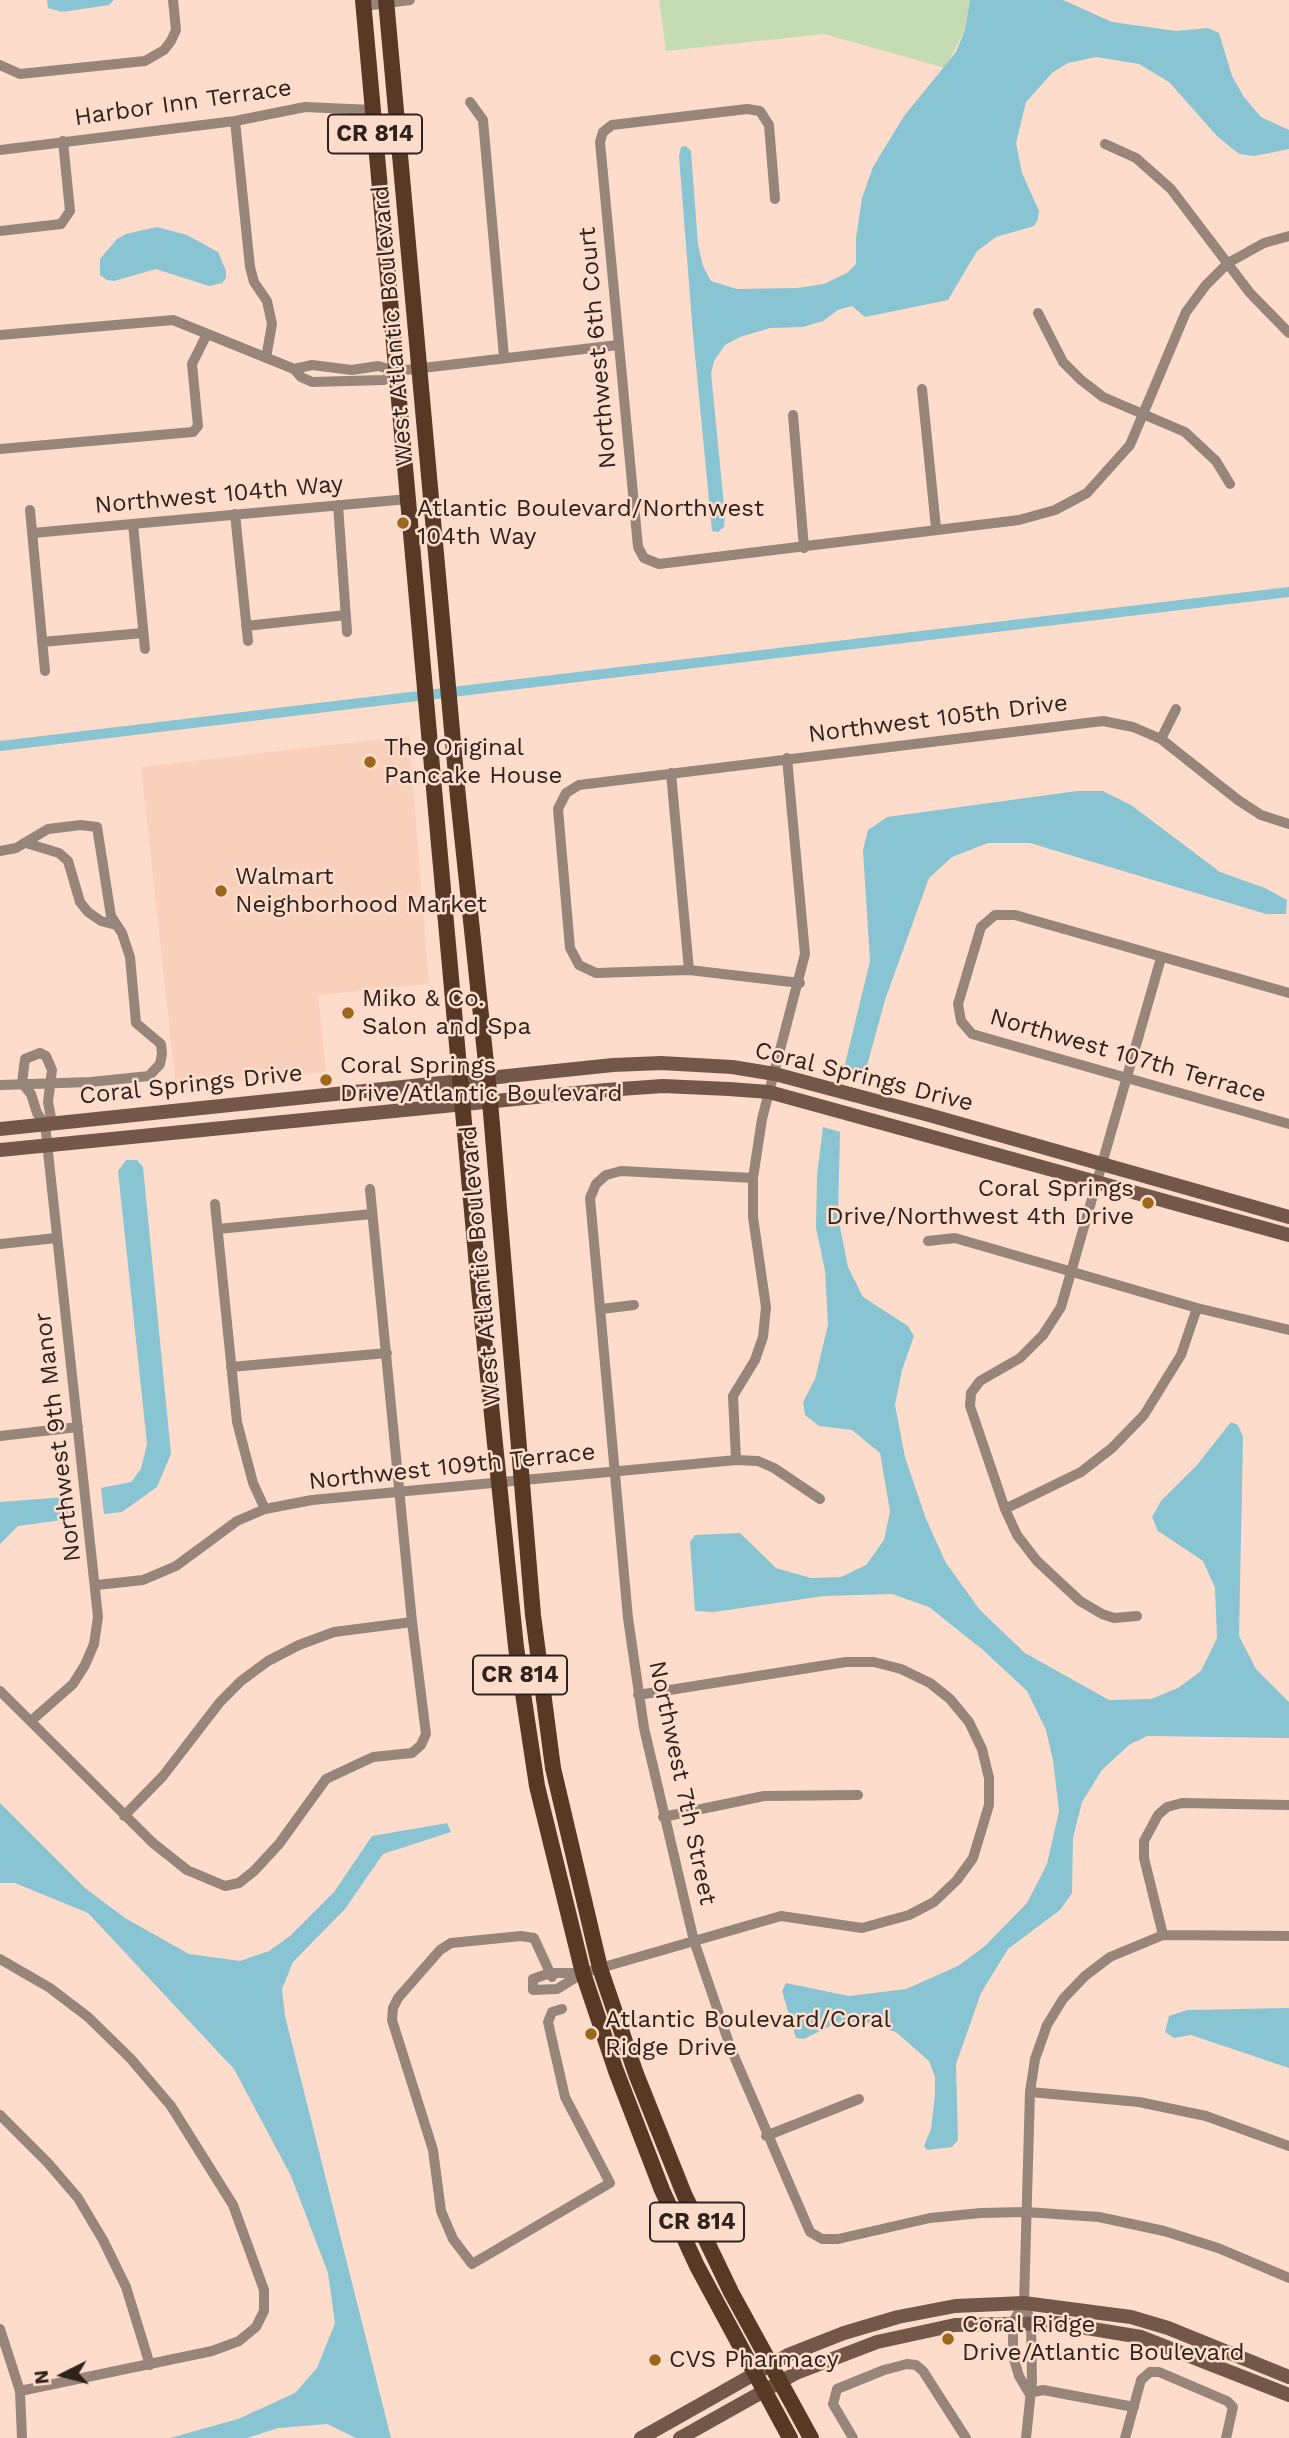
<!DOCTYPE html>
<html>
<head>
<meta charset="utf-8">
<style>
	body { margin:0 }
	#map { position:relative; width:1289px; height:2438px; overflow:hidden; background:#fddccb; font-family:"Work Sans",sans-serif }
	canvas { display:block }
	.north { position:absolute; left:28px; top:2340px; width:70px; height:70px; -webkit-text-stroke:5px #fddccb; paint-order:stroke; rotate:264deg; font-size:19px; font-weight:700; line-height:28px; text-align:center; color:#2e221c }
	.north::after { content:''; display:block; margin:auto; width:24px; height:32px; background:#2e221c; clip-path:polygon(50% 0,100% 100%,50% 72%,0 100%) }
</style>
</head>
<body>
<div id="map">
<canvas width="1289" height="2438"></canvas>
<div class="north">N</div>
</div>
<script>
const g = document.querySelector('canvas').getContext('2d');
g.lineJoin = 'round';
function fill(path, color) { g.fillStyle = color; g.fill(path, 'evenodd'); }
const poly = rows => new Path2D(rows.map(r => 'M' + r).join(''));
function stroke(path, color, width, dash) { g.strokeStyle = color; g.lineWidth = width; g.lineCap = dash ? 'butt' : 'round'; g.setLineDash(dash || []); g.stroke(path); }
function drawText(font, color, halo, rows, align = 'center') {
  g.font = font + ' "Work Sans",sans-serif'; g.lineWidth = 5; g.setLineDash([]); g.textBaseline = 'middle'; g.strokeStyle = halo; g.fillStyle = color; for (const [text, x, y, turn = 0] of rows) {
    g.save(); g.translate(x, y); g.rotate((+turn || 0) * Math.PI / 180); g.textAlign = isNaN(turn) ? turn : align; if (halo) g.strokeText(text, 0, 0); g.fillText(text, 0, 0); g.restore();
  }
}
const built = poly([
	[409,736,429,984,318,995,326,1072,176,1088,141,767]
]);
const green = poly([
	[659,0,970,0,970,1,965,30,945,68,824,34,666,51]
]);
const water = poly([
	[47,0,114,0,109,5,62,12,48,8],
	[970,0,1063,0,1112,22,1176,31,1208,28,1219,33,1232,76,1244,97,1261,117,1289,130,1289,149,1254,156,1239,154,1217,136,1169,82,1139,64,1096,57,1068,63,1053,72,1026,102,1016,143,1022,173,1039,211,1038,219,1034,226,996,237,977,251,948,300,865,317,852,306,838,310,823,321,803,327,770,328,740,337,725,345,714,361,711,373,725,516,724,527,718,532,712,531,693,334,679,156,681,147,686,146,691,151,698,245,703,266,711,281,737,289,798,288,824,284,847,273,856,264,856,238,862,198,873,167,904,116,956,52,965,30],
	[157,227,187,235,218,252,226,271,226,278,222,283,209,286,156,269,114,281,107,280,100,275,100,259,117,239,126,234],
	[1077,791,1103,791,1131,805,1220,872,1265,888,1287,900,1286,914,1266,914,1030,843,988,843,952,857,929,878,885,1000,865,1073,856,1074,844,1068,870,961,863,850,868,830,887,817],
	[823,1127,840,1132,838,1217,848,1267,863,1297,908,1326,914,1336,902,1370,895,1405,905,1457,926,1519,946,1563,980,1610,1025,1653,1109,1700,1151,1699,1178,1688,1201,1671,1217,1638,1215,1588,1203,1561,1158,1531,1152,1517,1161,1501,1197,1465,1231,1422,1238,1425,1243,1437,1239,1636,1256,1669,1289,1702,1289,1738,1147,1736,1129,1745,1102,1770,1082,1802,1073,1838,1072,1893,1060,1910,1008,1949,981,1993,956,2064,958,2140,952,2147,927,2150,924,2146,931,2129,935,2095,935,2077,929,2061,896,2032,861,2021,832,2025,804,2039,796,2038,782,1991,786,1983,849,1996,906,1989,958,1966,985,1946,1027,1903,1047,1864,1059,1811,1053,1760,1046,1730,1027,1691,983,1650,929,1607,892,1594,824,1596,714,1612,695,1611,690,1542,695,1535,740,1533,776,1568,811,1578,841,1577,866,1565,884,1540,890,1511,880,1453,852,1430,819,1426,805,1415,803,1402,815,1379,828,1325,825,1270,816,1228,817,1175],
	[126,1160,137,1160,143,1167,171,1454,157,1487,122,1512,104,1514,101,1488,131,1482,141,1469,147,1444,118,1171],
	[66,1497,69,1519,18,1526,0,1544,0,1502],
	[0,1803,85,1888,125,1918,189,1954,240,1961,269,1951,290,1936,334,1892,372,1836,447,1823,451,1832,383,1854,345,1909,293,1962,282,1989,285,2016,391,2438,356,2438,327,2424,278,2428,247,2438,170,2438,238,2419,295,2393,317,2368,335,2323,328,2273,291,2176,234,2069,88,1913,15,1883,0,1883],
	[1289,2008,1289,2068,1191,2035,1174,2038,1165,2032,1169,2016,1187,2010]
]);
const canal = poly([
	[0,746,1289,592]
]);
const street = poly([
	[364,6,410,0],
	[0,65,20,74,145,61,164,50,171,41,176,30,173,0],
	[470,102,483,120,504,357],
	[235,121,250,267,254,282,267,301,272,324,266,358],
	[1105,144,1136,158,1171,189,1250,293,1289,333],
	[0,150,235,121,305,107,373,110],
	[775,199,769,125,760,111,747,109,612,125,603,132,600,142,638,547,644,558,659,564,1019,520,1055,510,1087,493,1130,445,1186,312,1206,285,1228,263,1264,243,1289,236],
	[0,231,61,224,70,211,63,141],
	[1038,313,1063,362,1081,380,1103,397,1185,432,1216,461,1230,484],
	[0,335,173,320,294,369,301,377,312,382,384,380,397,371],
	[294,369,312,365,352,370,378,366,397,371,618,345],
	[922,389,936,528],
	[793,415,804,548],
	[0,449,193,432,198,426,192,364,207,334],
	[338,505,347,632],
	[30,510,45,671],
	[235,514,248,641],
	[133,524,145,649],
	[33,533,408,499],
	[246,626,346,615],
	[42,642,143,633],
	[1161,739,1176,709],
	[671,773,689,970],
	[26,843,59,853,68,861,80,902,88,912,101,921,116,925],
	[0,851,16,848,48,829,81,825,97,827,111,916,122,933,130,957,136,1023,161,1044,162,1054,160,1064,149,1076,91,1082,0,1085],
	[800,983,689,970,596,973,579,965,570,948,558,809,566,793,579,785,1103,721,1133,727,1161,739,1238,800,1261,815,1289,824],
	[1289,993,1015,915,995,915,981,927,958,1004,961,1021,972,1034,1289,1124],
	[40,1053,46,1056,52,1070,48,1102,51,1118,45,1124,37,1113,31,1094,22,1083,25,1059,40,1053],
	[753,1178,621,1171,606,1175,596,1184,590,1198,628,1618,644,1728,694,1941,731,2049,810,2232,822,2239,838,2239,930,2218,981,2213,1026,2212,1099,2217,1164,2231,1218,2248,1289,2278],
	[215,1204,237,1422,253,1483,265,1509],
	[218,1229,372,1214],
	[928,1241,955,1238,1197,1308,1289,1330],
	[0,1244,56,1238],
	[601,1309,634,1305],
	[231,1367,387,1353],
	[0,1436,78,1427],
	[736,1460,733,1396,755,1360,763,1337,766,1307,753,1217,753,1178,762,1119,805,954,787,758],
	[1005,1509,1081,1472,1112,1448,1144,1415,1181,1355,1197,1308],
	[97,1585,143,1580,176,1566,237,1521,265,1509,312,1500,736,1460,758,1461,774,1468,820,1499],
	[1137,1616,1114,1618,1102,1614,1080,1601,1037,1561,1017,1535,1005,1509,970,1406,971,1393,980,1381,1020,1358,1043,1335,1061,1307,1161,958],
	[0,1691,153,1843,187,1870,225,1886,239,1883,254,1871,279,1844,326,1779,373,1757,412,1753,421,1745,426,1734,412,1622,370,1189],
	[31,1721,73,1684,85,1665,94,1644,98,1617,45,1124],
	[124,1816,163,1776,220,1702,241,1681,268,1661,299,1645,334,1632,412,1622],
	[663,1817,764,1796,858,1795],
	[1163,1935,1144,1858,1144,1841,1158,1815,1167,1807,1182,1803,1289,1805],
	[0,1959,50,1988,88,2017,131,2059,171,2106,233,2205,264,2290,264,2311,256,2327,239,2341,212,2351,20,2391],
	[583,1973,550,1973,533,1979,533,1990,557,1989,583,1973,781,1916,862,1928,909,1915,934,1902,957,1880,973,1858,989,1805,989,1778,982,1749,969,1722,950,1699,930,1683,901,1669,874,1662,846,1662,638,1695],
	[552,1977,534,1938,521,1936,451,1943,440,1950,398,1998,393,2008,392,2020,433,2150,441,2211,453,2239,472,2264,610,2183,565,2097,548,2022,552,2012,562,2009],
	[1030,2092,1139,2102,1206,2116,1289,2146],
	[0,2115,48,2163,78,2198,103,2240,126,2287,150,2365],
	[766,2136,859,2099],
	[1024,2303,1013,2322,1013,2356,1019,2376,1029,2393],
	[0,2329,20,2391,22,2438],
	[1029,2393,1043,2390,1134,2407],
	[853,2438,833,2404,837,2389,884,2370,907,2364,916,2365,923,2371,966,2438],
	[1026,2438,1032,2381,1031,2322,1024,2303,1030,2092,1035,2059,1047,2025,1063,1999,1085,1976,1110,1957,1163,1935,1289,1936],
	[1125,2438,1141,2380,1150,2372,1159,2372,1227,2401,1233,2407,1226,2438]
]);
const secondary = poly([
	[0,1129,613,1065,661,1063,732,1067,775,1074,929,1115,1289,1217],
	[0,1150,606,1090,663,1086,729,1089,769,1092,1289,1235],
	[641,2438,788,2355,844,2333,898,2317,955,2306,1024,2303,1131,2317,1168,2328,1289,2377],
	[680,2438,796,2373,877,2342,955,2325,1056,2323,1141,2337,1289,2395]
]);
const primary = poly([
	[363,0,479,1289,516,1647,537,1786,583,1973,616,2071,662,2190,697,2266,790,2438],
	[386,0,458,797,490,1101,533,1615,553,1768,600,1968,636,2074,684,2194,731,2292,811,2438]
]);
const markers = [
	[403,523,7,"#9b671e"],
	[370,762,7,"#9b671e"],
	[221,891,7,"#9b671e"],
	[348,1013,7,"#9b671e"],
	[326,1080,7,"#9b671e"],
	[1148,1203,7,"#9b671e"],
	[591,2034,7,"#9b671e"],
	[948,2339,7,"#9b671e"],
	[655,2360,7,"#9b671e"]
];
const shields = [
	[375,134,94],
	[520,1675,94],
	[697,2222,94]
];
const shieldNames = [
	["CR 814",375,134],
	["CR 814",520,1675],
	["CR 814",697,2222]
];
const streetNames = [
	["Harbor Inn Terrace",183,103,-8],
	["West Atlantic Boulevard",393,326,-95],
	["Northwest 6th Court",598,348,-95],
	["Northwest 104th Way",219,495,-5],
	["Northwest 105th Drive",938,719,-7],
	["Northwest 107th Terrace",1128,1056,16],
	["Coral Springs Drive",864,1077,14],
	["Coral Springs Drive",191,1085,-6],
	["West Atlantic Boulevard",481,1266,-95],
	["Northwest 9th Manor",58,1437,-97],
	["Northwest 109th Terrace",452,1467,-6],
	["Northwest 7th Street",682,1783,78]
];
const poiNames = [
	["Atlantic Boulevard/Northwest",417,509],
	["104th Way",417,537],
	["The Original",384,748],
	["Pancake House",384,776],
	["Walmart",235,877],
	["Neighborhood Market",235,905],
	["Miko & Co.",362,999],
	["Salon and Spa",362,1027],
	["Coral Springs",340,1066],
	["Drive/Atlantic Boulevard",340,1094],
	["Coral Springs",1134,1189,"right"],
	["Drive/Northwest 4th Drive",1134,1217,"right"],
	["Atlantic Boulevard/Coral",605,2020],
	["Ridge Drive",605,2048],
	["Coral Ridge",962,2325],
	["Drive/Atlantic Boulevard",962,2353],
	["CVS Pharmacy",669,2360]
];
fill(built, '#f8d0bb');
fill(green, '#c5dbb4');
fill(water, '#89c4d3');
stroke(canal, '#89c4d3', 10);
stroke(street, '#98857a', 10);
stroke(secondary, '#735849', 14);
stroke(primary, '#583926', 16);
for (const [x, y, r, color] of markers) { const dot = new Path2D(); dot.arc(x, y, r, 0, 2 * Math.PI); g.fillStyle = color; g.fill(dot); stroke(dot, '#fddccb', 2.5); }
for (const [x, y, w] of shields) { const box = new Path2D(); box.roundRect(x - w / 2, y - 19.5, w, 39, 5); g.fillStyle = '#fddccb'; g.fill(box); stroke(box, '#2e221c', 2); }
drawText('bold 23px', '#2e221c', null, shieldNames);
drawText('24px', '#2e221c', '#fddccb', streetNames);
drawText('24px', '#2e221c', '#fddccb', poiNames, 'left');
</script>
</body>
</html>
